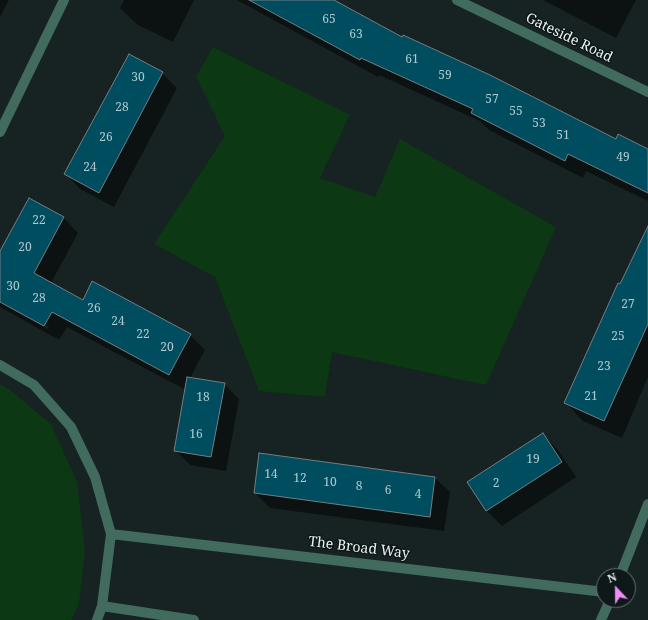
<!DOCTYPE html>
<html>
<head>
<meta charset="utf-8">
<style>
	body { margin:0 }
	#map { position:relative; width:648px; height:620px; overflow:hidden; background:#172222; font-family:"Noto Serif",serif }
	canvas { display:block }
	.north { position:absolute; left:596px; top:568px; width:40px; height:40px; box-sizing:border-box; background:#0e1818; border:1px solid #666f6f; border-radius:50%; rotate:338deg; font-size:11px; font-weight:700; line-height:16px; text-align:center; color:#ebf2f2 }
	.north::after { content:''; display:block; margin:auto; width:14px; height:18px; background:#ee8cf8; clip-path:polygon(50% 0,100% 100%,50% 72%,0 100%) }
</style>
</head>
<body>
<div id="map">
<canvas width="648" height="620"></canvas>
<div class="north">N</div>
</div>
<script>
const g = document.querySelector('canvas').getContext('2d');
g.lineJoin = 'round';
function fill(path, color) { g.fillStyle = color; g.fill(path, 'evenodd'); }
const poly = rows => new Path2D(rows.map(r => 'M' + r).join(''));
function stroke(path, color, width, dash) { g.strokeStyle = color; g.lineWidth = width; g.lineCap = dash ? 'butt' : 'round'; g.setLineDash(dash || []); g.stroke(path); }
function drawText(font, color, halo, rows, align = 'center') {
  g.font = font + ' "Noto Serif",serif'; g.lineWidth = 3; g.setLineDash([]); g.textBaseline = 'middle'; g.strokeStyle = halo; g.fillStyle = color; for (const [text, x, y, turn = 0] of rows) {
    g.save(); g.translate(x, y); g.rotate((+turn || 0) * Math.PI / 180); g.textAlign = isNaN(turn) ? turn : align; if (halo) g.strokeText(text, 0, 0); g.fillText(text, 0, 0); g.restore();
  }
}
const green = poly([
	[213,47,350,115,320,178,375,197,400,139,556,227,486,385,332,352,325,397,259,391,215,277,154,244,225,136,196,77],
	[0,384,10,390,51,424,77,482,85,551,79,603,71,620,0,620]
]);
const shadow = poly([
	[0,0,9,0,0,17],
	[124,0,194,0,173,42,138,25,120,8],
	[237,0,332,0,402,39,616,140,648,150,648,201,586,171,583,178,489,130,480,121,379,75,378,77],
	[543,0,636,0,616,38],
	[162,73,177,88,114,207,80,189,66,174],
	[29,199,64,218,78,233,51,283,83,301,190,335,205,350,190,378,224,384,239,399,226,471,190,465,175,450,186,385,184,389,67,327,59,340,0,307,0,253],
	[3,302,49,327,48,329,3,304],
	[648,229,648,377,622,438,583,421,566,403],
	[543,434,557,449,576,477,502,526,487,511,468,482],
	[435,478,450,492,444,531,270,508,255,493]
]);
const building = poly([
	[249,0,334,0,402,37,403,35,490,75,616,139,618,134,648,149,648,193,568,154,565,161,471,113,473,109,361,58,360,60,249,0],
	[129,54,163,72,99,193,64,174,129,54],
	[29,198,64,217,34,273,83,300,92,281,191,334,169,375,52,312,44,326,0,302,0,251,29,198],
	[648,226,648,324,604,421,564,403,618,283,620,284,648,226],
	[187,377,225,383,211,457,174,451,187,377],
	[543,433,562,462,486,511,467,482,543,433],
	[259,453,435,477,430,517,254,493,259,453]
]);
const minor = poly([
	[457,0,648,92],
	[0,132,64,0],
	[0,365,34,385,71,427,95,477,111,534,102,606,97,620],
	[111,534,604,592],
	[620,576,648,504],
	[102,606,194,620],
	[601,620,610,600]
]);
const numberNames = [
	["65",329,20],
	["63",356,35],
	["61",412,60],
	["59",445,76],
	["30",138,78],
	["57",492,100],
	["28",122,108],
	["55",516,112],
	["53",539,124],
	["51",563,136],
	["26",106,138],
	["49",623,158],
	["24",90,168],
	["22",39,221],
	["20",25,248],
	["30",13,287],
	["28",39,299],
	["27",628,305],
	["26",94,309],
	["24",118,322],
	["22",143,335],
	["25",618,337],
	["20",167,348],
	["23",604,367],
	["21",591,397],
	["18",203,398],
	["16",196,435],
	["19",533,460],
	["14",271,475],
	["12",300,479],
	["10",330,483],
	["2",496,484],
	["8",359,487],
	["6",388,491],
	["4",418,495]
];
const streetNames = [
	["Gateside Road",569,38,26],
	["The Broad Way",359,548,7]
];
fill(green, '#0c3813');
fill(shadow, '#0007');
fill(building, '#004d60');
stroke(building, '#737e82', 1);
stroke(minor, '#406b5d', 10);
drawText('12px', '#b0c9ce', null, numberNames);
drawText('14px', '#ebf2f2', '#0e1818', streetNames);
</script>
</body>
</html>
